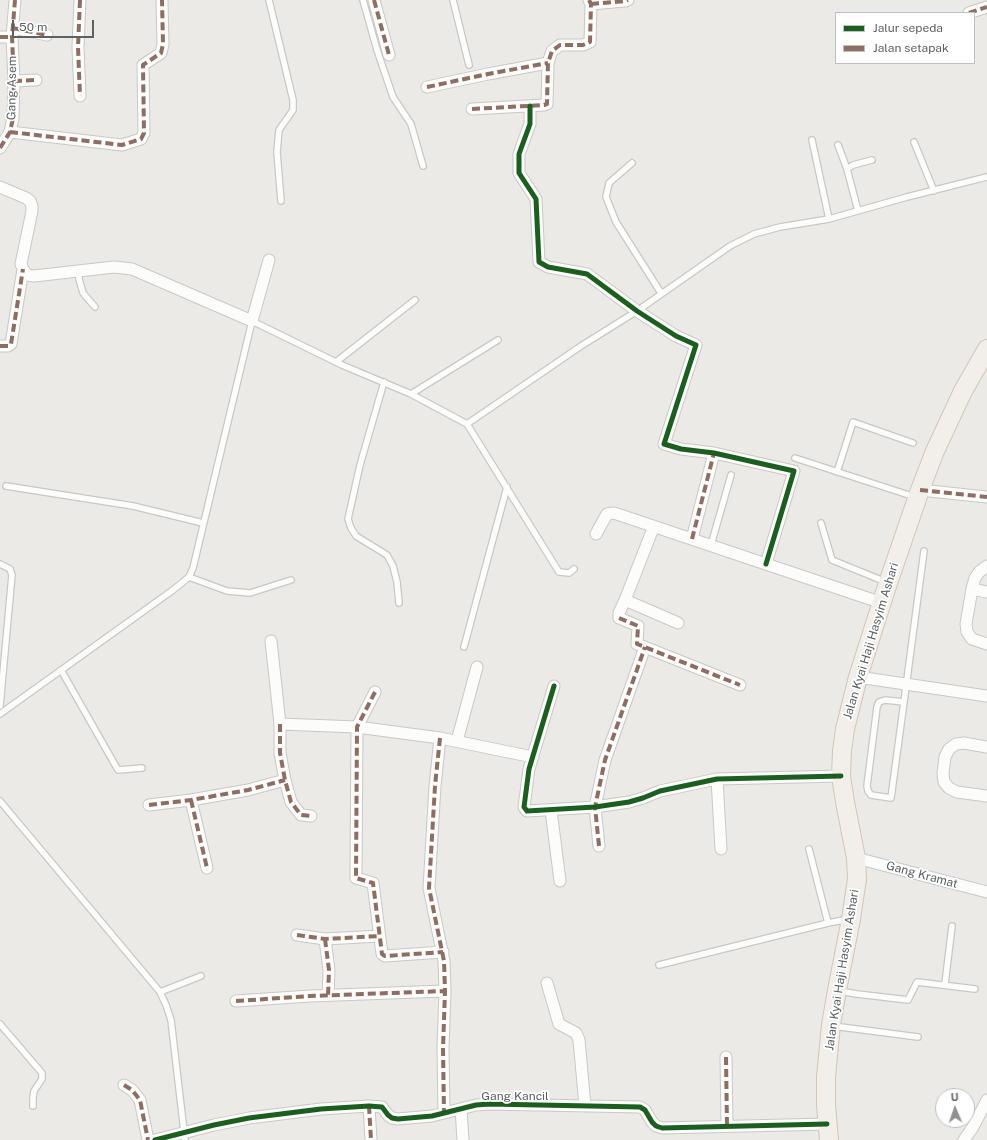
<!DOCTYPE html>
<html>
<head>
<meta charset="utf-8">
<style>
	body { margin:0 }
	#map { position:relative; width:987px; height:1140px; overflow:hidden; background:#eceae7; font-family:"Public Sans",sans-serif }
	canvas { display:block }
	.legend { position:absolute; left:835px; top:12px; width:140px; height:52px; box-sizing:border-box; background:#fff; border:1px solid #bec0c1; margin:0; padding:5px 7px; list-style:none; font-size:12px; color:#5d6164 }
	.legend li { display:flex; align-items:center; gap:8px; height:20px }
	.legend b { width:20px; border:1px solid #bec0c1 }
	.north { position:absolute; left:935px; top:1088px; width:40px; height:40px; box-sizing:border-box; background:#fff; border:1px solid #bec0c1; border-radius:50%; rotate:358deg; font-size:11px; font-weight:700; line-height:16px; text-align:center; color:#5d6164 }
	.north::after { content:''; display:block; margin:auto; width:14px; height:18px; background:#8f9192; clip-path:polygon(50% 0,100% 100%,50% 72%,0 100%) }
	.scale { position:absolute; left:12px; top:20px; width:82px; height:18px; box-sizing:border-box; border:2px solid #5d6164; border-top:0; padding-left:5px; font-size:12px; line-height:14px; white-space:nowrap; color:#5d6164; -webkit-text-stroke:3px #fff; paint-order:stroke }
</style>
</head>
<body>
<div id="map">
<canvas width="987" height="1140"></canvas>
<ul class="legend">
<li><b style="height:5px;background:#1b5e20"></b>Jalur sepeda</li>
<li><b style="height:5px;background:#8d6e63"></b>Jalan setapak</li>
</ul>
<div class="north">U</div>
<div class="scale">50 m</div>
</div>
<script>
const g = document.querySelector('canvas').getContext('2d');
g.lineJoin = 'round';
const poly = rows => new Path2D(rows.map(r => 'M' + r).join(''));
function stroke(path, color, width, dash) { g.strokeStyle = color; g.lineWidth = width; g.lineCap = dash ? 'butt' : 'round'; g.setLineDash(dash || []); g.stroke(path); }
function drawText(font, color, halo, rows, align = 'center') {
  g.font = font + ' "Public Sans",sans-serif'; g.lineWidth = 3.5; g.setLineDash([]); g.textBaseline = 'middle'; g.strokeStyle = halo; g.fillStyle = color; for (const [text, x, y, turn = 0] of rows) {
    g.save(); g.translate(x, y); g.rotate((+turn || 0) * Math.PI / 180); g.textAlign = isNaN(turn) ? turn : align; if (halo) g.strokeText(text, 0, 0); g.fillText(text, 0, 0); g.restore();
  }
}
const lane = poly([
	[269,0,293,100,293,110,279,130,277,152,281,201],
	[363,0,377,50,393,97,411,124,423,166],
	[453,0,469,65],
	[812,140,829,219],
	[914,142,934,191],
	[838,145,847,169,858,211],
	[632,163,609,183,606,197,616,222,661,293],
	[847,169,853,165,872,160],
	[79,271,79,279,83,293,95,307],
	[336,362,415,300],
	[384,382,360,465,348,519,351,528,356,536,387,555,393,566,397,582,399,603],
	[411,394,498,340],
	[467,424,581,346,637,311,730,246,754,234,780,227,829,219,907,197,987,177],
	[795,458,915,497],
	[837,472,853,422,913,443],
	[6,486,133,506,203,523],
	[821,523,832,560,886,582],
	[711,545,731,475],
	[0,564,10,569,12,575,0,706],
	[189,577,227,591,250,593,291,580],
	[464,647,507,487],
	[61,670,118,770,142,768],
	[904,702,885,700,879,702,877,707,867,786,868,791,871,795,891,798,904,702,924,551],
	[0,714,173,590,189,577,193,568,252,321,342,365,411,394,467,424,559,572,569,573,574,569],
	[0,801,160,992,166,1005,171,1020,185,1140],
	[809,849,828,923],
	[659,965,828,923,849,919],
	[945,984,952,926],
	[839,991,857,994,908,1000,917,982,975,989],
	[160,992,201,976],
	[0,1024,42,1073,42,1079,34,1091,33,1098,33,1106],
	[833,1026,918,1037]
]);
const street = poly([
	[80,0,78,47,80,96],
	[374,0,389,55],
	[591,4,625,1,628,0],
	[969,13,987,7],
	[13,28,47,35],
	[0,37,12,37],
	[14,81,36,80],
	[427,87,488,74,548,63],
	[530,106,530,124,519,154,519,173,536,199,539,262,548,267,587,274,637,311,676,336,696,345,664,444,681,449,714,453,794,471,766,564],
	[472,109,544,105,547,104,548,63,552,51,560,45,583,45,590,42,591,4,589,0],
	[10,132,122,145,141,139,144,133,143,65,161,53,163,44,162,0],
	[0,148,10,132,13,118,14,81,12,37,15,0],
	[0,187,26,198,30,201,32,206,32,211,21,264,23,269,11,344,8,346,0,346],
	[23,269,27,275,34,276,114,267,132,269,252,321,269,260],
	[920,490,987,497],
	[654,526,625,600,619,613,619,618,638,626,637,644,740,685],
	[596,534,607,514,614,513,882,603],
	[692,539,714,453],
	[987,566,979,572,975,578,972,589,966,624,967,632,972,639,987,644],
	[972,589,987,592],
	[625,600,678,623],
	[271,641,280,724,280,753,285,780,291,802,301,815,311,816],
	[858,677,987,696],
	[554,686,529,769,524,807,527,811,595,807,629,802,643,798,660,791,717,779,841,776],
	[375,692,357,727,356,878,373,883,382,954,385,956,443,952],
	[280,724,357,727,440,738,533,757],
	[440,738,435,786,429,888,444,961,445,991,443,1048,444,1113],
	[457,741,477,667],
	[987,747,964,743,956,744,949,749,945,757,943,773,944,782,949,788,957,792,987,796],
	[717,779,721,849],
	[191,800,207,868],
	[149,805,191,800,248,790,285,780],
	[551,810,560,881],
	[599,846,595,807,605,760,645,647],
	[856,858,987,892],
	[297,935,325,939,379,936],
	[325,939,329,970,328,996],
	[547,983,559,1024,576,1033,579,1040,585,1106],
	[236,1001,310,996,445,991],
	[726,1057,727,1126],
	[124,1085,132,1090,140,1100,148,1140],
	[369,1106,371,1140],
	[461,1109,463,1140],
	[155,1140,214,1125,249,1118,321,1109,369,1106,382,1107,388,1115,392,1118,398,1119,432,1116,476,1105,489,1104,640,1107,645,1110,652,1122,656,1126,662,1128,827,1124],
	[964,1140,973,1127,987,1100]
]);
const primary = poly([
	[829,1140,826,1105,826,1077,831,1025,837,990,851,919,857,879,856,858,845,802,841,776,842,751,845,729,858,677,888,583,920,490,935,451,963,391,987,349]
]);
const quiet = poly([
	[80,0,78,47,80,96],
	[374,0,389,55],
	[591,4,625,1,628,0],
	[969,13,987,7],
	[13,28,47,35],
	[0,37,12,37],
	[14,81,36,80],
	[427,87,488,74,548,63],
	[472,109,544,105,547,104,548,63,552,51,560,45,583,45,590,42,591,4,589,0],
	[10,132,122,145,141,139,144,133,143,65,161,53,163,44,162,0],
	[0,148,10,132,13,118,14,81,12,37,15,0],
	[0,346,8,346,11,344,23,269],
	[920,490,987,497],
	[692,539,714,453],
	[619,618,638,626,637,644,740,685],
	[375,692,357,727,356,878,373,883,382,954,385,956,443,952],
	[280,724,280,753,285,780,291,802,301,815,311,816],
	[440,738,435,786,429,888,444,961,445,991,443,1048,444,1113],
	[191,800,207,868],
	[149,805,191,800,248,790,285,780],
	[599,846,595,807,605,760,645,647],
	[297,935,325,939,379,936],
	[325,939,329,970,328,996],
	[236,1001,310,996,445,991],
	[726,1057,727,1126],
	[124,1085,132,1090,140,1100,148,1140],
	[369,1106,371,1140]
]);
const cycleway = poly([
	[530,106,530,124,519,154,519,173,536,199,539,262,548,267,587,274,637,311,676,336,696,345,664,444,681,449,714,453,794,471,766,564],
	[554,686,529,769,524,807,527,811,595,807,629,802,643,798,660,791,717,779,841,776],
	[155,1140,214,1125,249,1118,321,1109,369,1106,382,1107,388,1115,392,1118,398,1119,432,1116,476,1105,489,1104,640,1107,645,1110,652,1122,656,1126,662,1128,827,1124]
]);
const streetNames = [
	["Gang Asem",12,88,-89],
	["Jalan Kyai Haji Hasyim Ashari",871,641,-73],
	["Gang Kramat",922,875,15],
	["Jalan Kyai Haji Hasyim Ashari",842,970,-81],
	["Gang Kancil",515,1096]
];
stroke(lane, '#c8c8c7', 8);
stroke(street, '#c8c8c7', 13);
stroke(primary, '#d2c5b7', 20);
stroke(lane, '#fcfcfb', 5.5);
stroke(street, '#fcfcfb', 11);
stroke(primary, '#f2eee9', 18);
stroke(quiet, '#8d6e63', 4, [8, 4]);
stroke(cycleway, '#1b5e20', 5);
drawText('12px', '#5d6164', '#fff', streetNames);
</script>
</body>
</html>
